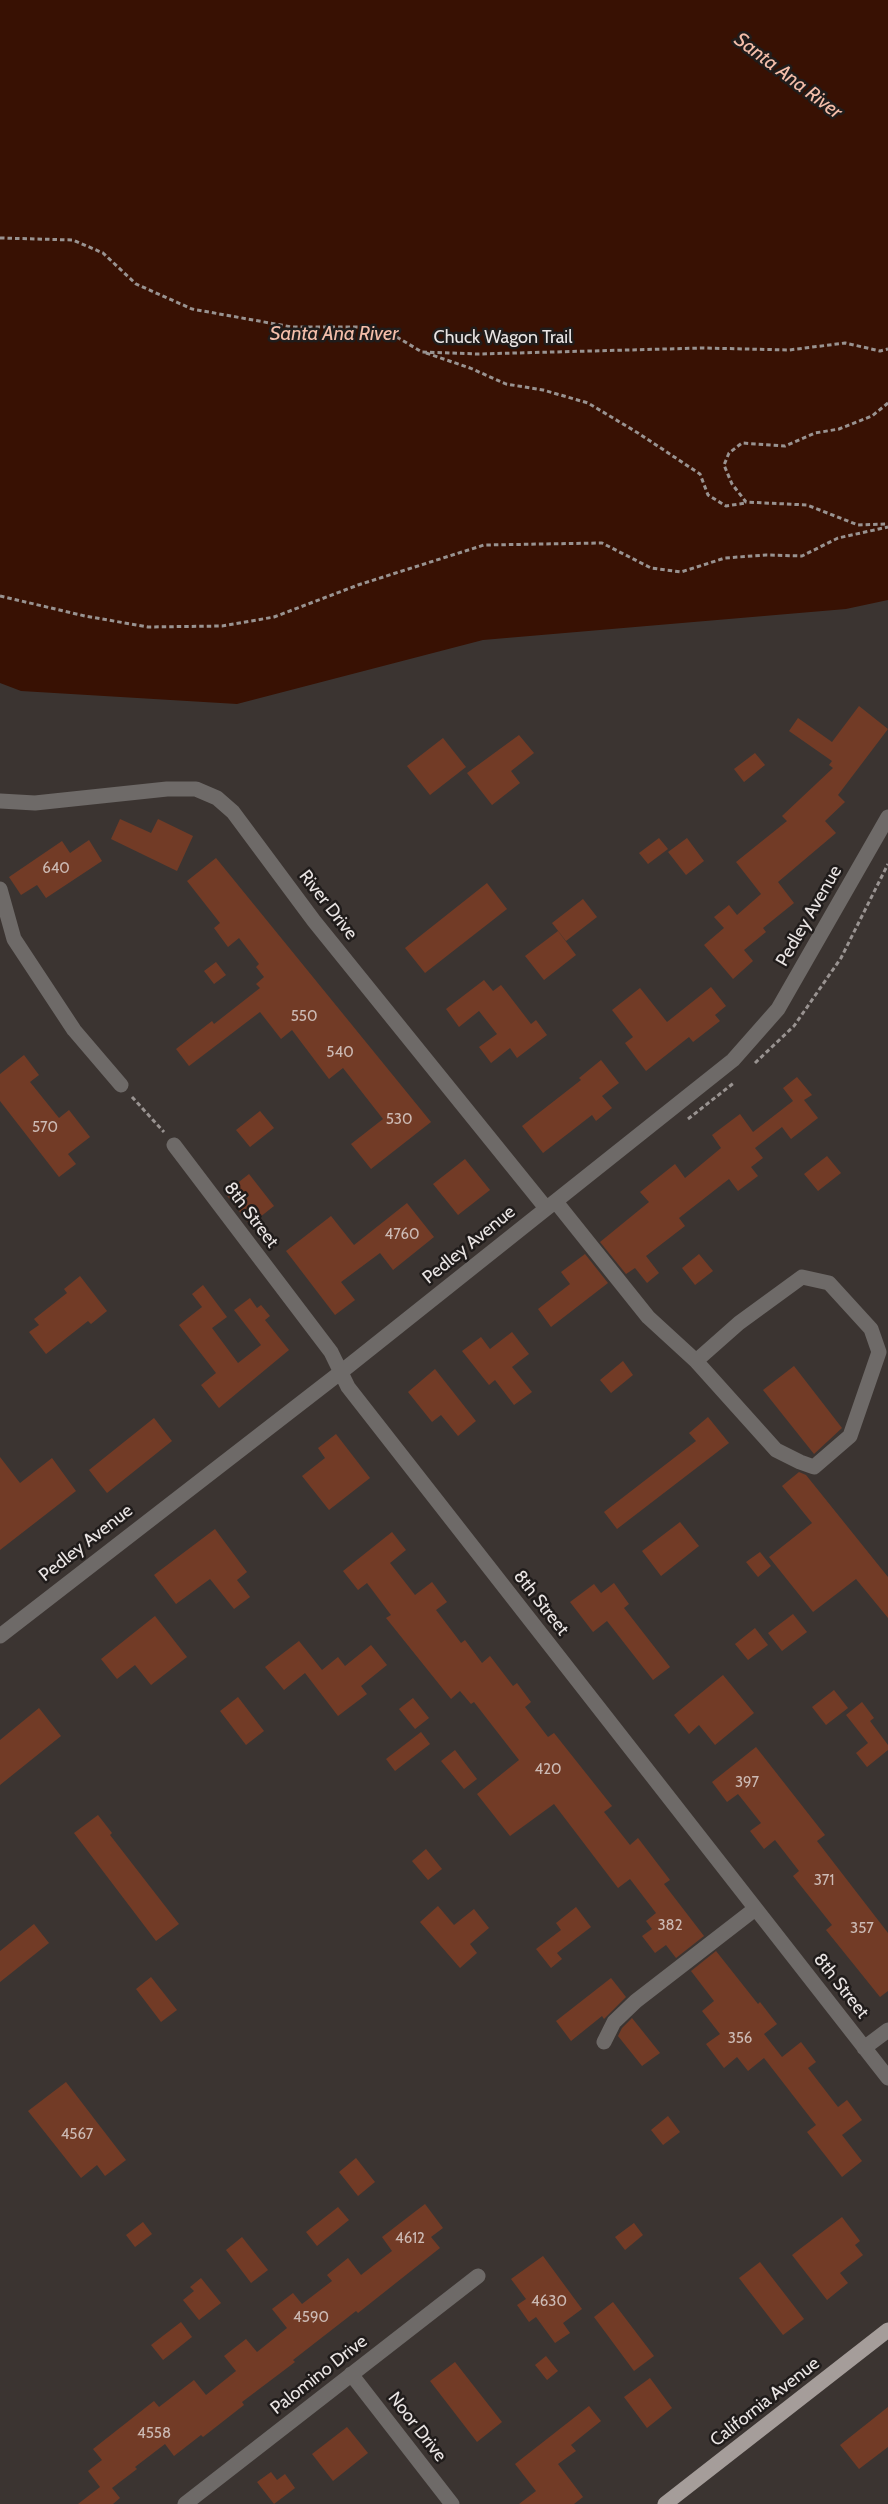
<!DOCTYPE html>
<html>
<head>
<meta charset="utf-8">
<style>
	body { margin:0 }
	canvas { display:block; background:#3b3431 }
</style>
</head>
<body>
<canvas width="888" height="2504"></canvas>
<script>
const g = document.querySelector('canvas').getContext('2d');
g.lineJoin = 'round';
function fill(path, color) { g.fillStyle = color; g.fill(path, 'evenodd'); }
const poly = rows => new Path2D(rows.map(r => 'M' + r).join(''));
function stroke(path, color, width, dash) { g.strokeStyle = color; g.lineWidth = width; g.lineCap = dash ? 'butt' : 'round'; g.setLineDash(dash || []); g.stroke(path); }
function drawText(font, color, halo, rows, align = 'center') {
  g.font = font + ' Cabin,sans-serif'; g.lineWidth = 5; g.setLineDash([]); g.textBaseline = 'middle'; g.strokeStyle = halo; g.fillStyle = color; for (const [text, x, y, turn = 0] of rows) {
    g.save(); g.translate(x, y); g.rotate((+turn || 0) * Math.PI / 180); g.textAlign = isNaN(turn) ? turn : align; if (halo) g.strokeText(text, 0, 0); g.fillText(text, 0, 0); g.restore();
  }
}
const water = poly([
	[0,0,888,0,888,600,846,609,483,640,237,704,21,691,0,683]
]);
const building = poly([
	[859,706,888,729,838,795,845,802,825,821,836,833,778,882,794,903,763,928,766,932,744,950,753,961,733,979,704,945,724,928,714,917,729,905,737,915,761,894,736,862,787,821,782,816,833,768,829,765,832,761,789,731,798,718,832,742],
	[519,735,534,753,511,771,520,783,492,805,467,773],
	[443,738,466,767,430,795,407,766],
	[755,753,765,765,744,782,734,769],
	[120,819,151,833,158,819,193,836,177,871,111,839],
	[659,838,668,849,648,864,639,853],
	[687,838,704,861,686,875,668,852],
	[89,840,102,861,46,898,37,885,21,895,9,877,62,841,70,853],
	[216,858,431,1122,371,1169,351,1144,383,1119,343,1068,329,1079,292,1030,281,1039,260,1012,189,1066,176,1049,212,1021,214,1024,260,988,256,984,264,977,256,967,259,964,239,938,228,947,214,928,220,923,187,881],
	[487,883,507,909,425,973,405,948],
	[583,899,597,917,566,941,552,923],
	[558,931,576,955,544,980,525,956],
	[216,962,226,975,214,984,204,971],
	[484,980,493,991,501,985,531,1024,536,1020,547,1035,517,1058,510,1048,491,1063,479,1047,497,1034,479,1011,459,1027,446,1009],
	[711,987,726,1006,715,1015,720,1021,693,1042,689,1037,646,1071,625,1043,633,1037,612,1010,640,988,667,1022],
	[24,1055,39,1075,30,1082,59,1118,69,1110,90,1137,68,1154,76,1164,59,1177,0,1101,0,1074],
	[601,1060,619,1083,602,1096,612,1108,596,1121,592,1115,543,1153,522,1126,581,1080,579,1078],
	[797,1077,812,1095,804,1100,818,1118,791,1139,782,1127,755,1148,763,1158,751,1167,758,1176,738,1191,729,1179,679,1218,685,1226,646,1256,659,1273,647,1283,635,1268,626,1274,600,1242,649,1202,640,1192,675,1164,685,1178,721,1148,712,1135,740,1114,753,1132,793,1101,783,1088],
	[260,1111,274,1128,250,1147,236,1130],
	[827,1156,841,1173,818,1191,804,1174],
	[465,1159,490,1190,458,1215,433,1184],
	[249,1174,274,1206,250,1225,225,1193],
	[407,1203,434,1237,393,1270,380,1253,341,1282,355,1300,335,1315,286,1251,331,1216,354,1245],
	[585,1254,608,1283,551,1327,538,1309,570,1284,561,1272],
	[699,1254,713,1271,695,1285,682,1268],
	[80,1276,107,1311,91,1324,88,1321,46,1354,29,1332,39,1325,34,1319,67,1293,64,1289],
	[203,1285,227,1317,212,1328,238,1363,261,1345,234,1310,250,1298,257,1308,261,1305,270,1316,265,1320,289,1350,219,1408,201,1385,216,1373,179,1325,202,1307,192,1294],
	[512,1332,529,1354,512,1367,532,1392,514,1405,495,1380,489,1385,462,1351,481,1337,490,1349],
	[623,1361,633,1375,611,1393,600,1380],
	[794,1366,842,1428,814,1454,763,1390],
	[435,1369,476,1421,458,1436,441,1415,432,1422,408,1392],
	[708,1417,729,1443,617,1529,604,1512,696,1441,689,1433],
	[154,1418,172,1441,107,1493,89,1470],
	[336,1434,370,1478,329,1510,302,1476,325,1458,318,1448],
	[0,1457,20,1483,52,1458,76,1491,0,1550],
	[799,1472,806,1475,888,1577,888,1618,856,1579,813,1612,769,1557,812,1523,782,1486],
	[680,1522,699,1546,661,1576,642,1551],
	[215,1529,247,1572,237,1580,250,1597,234,1609,210,1579,176,1604,154,1575],
	[392,1532,406,1550,390,1563,415,1595,432,1582,447,1602,436,1610,461,1643,465,1640,482,1663,490,1656,513,1686,517,1683,531,1702,525,1707,548,1737,554,1733,612,1806,604,1812,630,1845,638,1838,670,1880,664,1884,704,1936,676,1958,666,1945,655,1953,642,1936,652,1929,646,1921,656,1913,630,1879,618,1888,554,1804,510,1836,477,1794,519,1760,474,1702,471,1704,460,1691,451,1699,386,1618,391,1615,367,1583,358,1590,343,1571],
	[760,1552,771,1566,758,1577,746,1562],
	[614,1583,629,1604,624,1608,670,1667,653,1680,607,1621,593,1632,570,1602,594,1584,601,1593],
	[793,1614,807,1632,782,1651,768,1633],
	[155,1616,187,1657,151,1685,135,1665,117,1679,101,1659],
	[755,1628,768,1645,748,1660,735,1644],
	[299,1641,322,1670,338,1657,345,1666,371,1645,387,1665,361,1686,367,1694,338,1716,305,1673,284,1690,265,1667],
	[723,1675,754,1713,715,1745,699,1725,689,1734,674,1715],
	[834,1690,848,1708,826,1725,812,1707],
	[238,1697,264,1731,246,1745,220,1711],
	[413,1698,429,1718,415,1729,399,1709],
	[862,1702,874,1718,870,1721,888,1745,888,1750,867,1767,856,1753,868,1743,846,1715],
	[39,1708,61,1736,0,1785,0,1740],
	[421,1732,430,1744,395,1771,386,1759],
	[756,1747,825,1835,817,1841,888,1933,888,1991,880,1997,826,1930,832,1925,793,1876,799,1871,775,1840,764,1849,750,1831,761,1823,738,1794,727,1802,712,1782],
	[455,1750,477,1779,464,1789,441,1761],
	[98,1815,112,1833,110,1835,179,1924,156,1941,74,1833],
	[426,1849,442,1869,428,1880,412,1861],
	[438,1906,454,1925,474,1909,489,1928,470,1944,477,1953,460,1968,420,1922],
	[576,1907,591,1927,557,1953,562,1959,551,1968,536,1949,561,1930,556,1923],
	[34,1924,49,1943,0,1982,0,1951],
	[716,1951,758,2004,760,2002,777,2024,764,2034,782,2057,801,2042,816,2062,808,2068,838,2107,847,2100,862,2120,842,2135,862,2161,842,2177,807,2132,816,2125,764,2058,748,2071,737,2057,724,2068,706,2044,720,2034,702,2011,714,2001,691,1971],
	[151,1977,177,2010,161,2022,136,1989],
	[611,1978,626,1997,604,2019,602,2016,571,2041,556,2021],
	[632,2018,660,2053,642,2066,618,2036,622,2028],
	[66,2082,126,2160,105,2176,97,2165,81,2178,28,2111],
	[668,2116,680,2132,663,2145,651,2130],
	[356,2158,375,2182,358,2196,339,2172],
	[425,2204,443,2228,431,2237,440,2248,358,2313,356,2311,293,2360,295,2362,242,2402,244,2405,203,2437,201,2435,174,2456,165,2444,135,2467,137,2469,112,2488,120,2498,113,2504,78,2504,100,2487,88,2471,102,2460,93,2449,154,2401,159,2407,194,2380,206,2395,236,2371,224,2356,246,2339,257,2352,287,2328,272,2309,293,2293,302,2304,332,2281,327,2275,348,2258,361,2275,392,2251,382,2237],
	[338,2207,349,2220,317,2246,306,2232],
	[842,2217,860,2241,855,2245,863,2255,840,2273,848,2283,827,2300,792,2255],
	[143,2222,152,2234,135,2247,126,2235],
	[634,2223,643,2235,625,2250,615,2237],
	[242,2237,268,2270,251,2283,226,2250],
	[543,2256,582,2309,563,2323,570,2333,555,2343,536,2317,529,2322,517,2305,526,2299,511,2279],
	[760,2262,804,2319,783,2335,739,2278],
	[201,2278,221,2303,199,2320,183,2300,194,2291,190,2287],
	[613,2302,654,2356,634,2371,594,2317],
	[181,2322,192,2337,163,2360,151,2345],
	[546,2356,558,2371,547,2380,535,2365],
	[455,2362,502,2422,477,2442,430,2381],
	[650,2378,672,2408,647,2428,624,2397],
	[589,2406,601,2421,571,2445,576,2451,558,2464,583,2497,574,2504,519,2504,536,2491,515,2464],
	[888,2407,888,2447,859,2469,840,2445],
	[347,2427,368,2453,333,2481,312,2454],
	[271,2472,277,2480,285,2474,295,2488,274,2504,257,2482]
]);
const path = poly([
	[0,238,73,240,103,253,136,284,192,309,292,327,362,327,395,336,422,352,478,354,703,348,789,350,845,343,880,351,888,349],
	[426,353,470,368,506,384,543,390,588,403,638,433,700,474,708,495,726,506,746,503],
	[888,403,872,416,839,429,815,433,785,446,742,443,729,453,724,465,732,484,746,502,807,505,858,525,888,524],
	[0,596,85,616,148,627,222,626,274,617,358,585,484,545,602,543,651,568,681,572,725,558,766,555,802,556,838,538,888,527],
	[755,1063,794,1026,841,958,888,864],
	[132,1097,164,1132],
	[688,1119,735,1082]
]);
const minor = poly([
	[0,801,35,803,167,789,196,789,217,798,233,812,314,921,546,1208],
	[0,889,14,939,74,1030,121,1085],
	[174,1145,331,1352,348,1387,888,2078],
	[556,1202,648,1317,696,1361,776,1450,800,1462,814,1467,850,1436,879,1352,871,1329,829,1283,802,1277,739,1323,696,1361],
	[0,1636,341,1372,733,1060,778,1009,888,817],
	[604,2042,614,2022,636,2001,755,1909],
	[864,2048,888,2030],
	[351,2374,452,2504],
	[185,2504,478,2276]
]);
const major = poly([
	[665,2504,888,2330]
]);
const numberNames = [
	["640",56,869],
	["550",304,1017],
	["540",340,1053],
	["530",399,1120],
	["570",45,1128],
	["4760",402,1235],
	["420",548,1770],
	["397",747,1783],
	["371",824,1881],
	["382",670,1926],
	["357",862,1929],
	["356",740,2039],
	["4567",77,2135],
	["4612",410,2239],
	["4630",549,2302],
	["4590",311,2318],
	["4558",154,2434]
];
const streetNames = [
	["Chuck Wagon Trail",503,338],
	["River Drive",328,905,52],
	["Pedley Avenue",809,916,-60],
	["8th Street",251,1215,53],
	["Pedley Avenue",469,1245,-39],
	["Pedley Avenue",86,1543,-38],
	["8th Street",541,1603,52],
	["8th Street",841,1986,52],
	["Palomino Drive",319,2375,-38],
	["California Avenue",765,2402,-38],
	["Noor Drive",417,2427,52]
];
const waterNames = [
	["Santa Ana River",788,76,37],
	["Santa Ana River",334,334]
];
fill(water, '#381103');
fill(building, '#723b26');
stroke(path, '#999391', 3, [4.5, 3]);
stroke(minor, '#6e6a68', 15);
stroke(major, '#a59d9a', 15);
drawText('15px', '#ccbab4', null, numberNames);
drawText('18px', '#eae5e4', '#201c1b', streetNames);
drawText('italic 20px', '#f4beaa', '#201c1b', waterNames);
</script>
</body>
</html>
